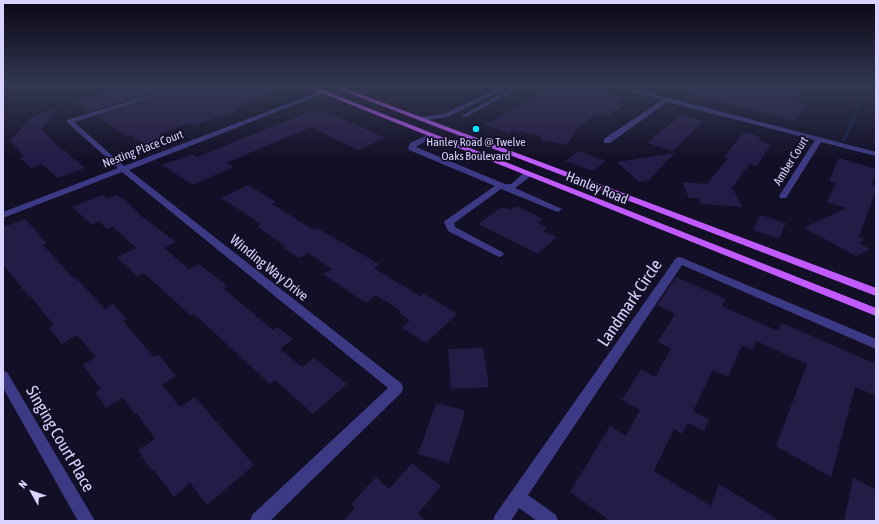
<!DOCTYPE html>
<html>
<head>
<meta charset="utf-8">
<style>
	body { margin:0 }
	#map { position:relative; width:879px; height:524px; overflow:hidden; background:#130f26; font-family:"Asap Condensed",sans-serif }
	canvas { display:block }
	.frame { position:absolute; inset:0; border:4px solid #d9d4ff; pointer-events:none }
	.north { position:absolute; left:12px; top:472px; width:40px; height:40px; -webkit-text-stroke:3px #130f26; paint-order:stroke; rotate:310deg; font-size:11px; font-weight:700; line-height:16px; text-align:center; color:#d9d4ff }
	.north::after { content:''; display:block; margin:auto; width:14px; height:18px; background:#d9d4ff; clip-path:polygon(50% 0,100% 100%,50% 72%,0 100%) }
</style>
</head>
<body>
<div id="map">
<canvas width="879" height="524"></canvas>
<div class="frame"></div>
<div class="north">N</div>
</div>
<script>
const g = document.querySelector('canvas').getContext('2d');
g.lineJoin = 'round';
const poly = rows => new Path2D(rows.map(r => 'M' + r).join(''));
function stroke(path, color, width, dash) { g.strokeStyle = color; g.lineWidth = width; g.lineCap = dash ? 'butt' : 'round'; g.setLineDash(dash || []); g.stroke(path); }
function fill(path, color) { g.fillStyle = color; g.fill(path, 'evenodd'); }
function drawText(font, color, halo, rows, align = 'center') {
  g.font = font + ' "Asap Condensed",sans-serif'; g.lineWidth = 3.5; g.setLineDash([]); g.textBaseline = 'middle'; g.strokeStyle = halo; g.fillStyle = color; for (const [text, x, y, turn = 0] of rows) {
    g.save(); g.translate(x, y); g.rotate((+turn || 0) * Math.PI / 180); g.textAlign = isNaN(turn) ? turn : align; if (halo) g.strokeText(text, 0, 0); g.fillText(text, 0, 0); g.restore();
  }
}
const stream = poly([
	[844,140,868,87]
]);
const building = poly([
	[116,87,172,87,90,112,74,101],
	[187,87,200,87,200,92,215,87,234,87,243,91,254,87,288,87,288,88,233,109,237,111,212,119,193,126,188,123,159,134,167,138,146,146,130,135,127,137,97,116],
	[553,87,585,87,624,97,618,102,625,104,608,116,600,114,594,116,578,128,567,145,540,140,542,136,512,130,507,133,484,125],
	[678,87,800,87,801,96,788,97,805,106,795,121,678,92],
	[58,107,41,129,62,150,64,150,85,168,58,178,42,164,31,168,20,158,24,156,10,141,30,118],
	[313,110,318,112,323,110,385,138,358,150,311,127,226,163,233,167,193,185,162,165,192,154,197,157],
	[681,115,703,121,673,151,647,143],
	[744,132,761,137,758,140,771,144,757,166,749,164,732,188,743,207,701,204,699,198,689,198,682,182,707,184,728,158,724,157],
	[578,151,606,161,593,171,565,161],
	[675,153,649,180,639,182,617,162],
	[839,158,876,169,872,185,876,186,876,190,859,237,865,240,859,243,870,249,856,256,804,228,846,208,827,202,836,183,829,181],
	[248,185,276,202,272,204,314,230,317,228,379,264,374,268,420,296,423,293,457,314,426,343,402,328,410,320,399,313,401,311,376,295,366,303,323,274,332,269,308,253,299,258,283,248,286,246,257,227,261,224,221,198],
	[102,195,107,199,116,195,125,200,140,215,176,242,164,248,189,269,199,264,227,286,223,288,273,330,277,327,293,339,280,349,302,367,314,358,347,384,313,414,275,380,270,384,194,314,191,316,144,273,138,277,117,257,136,248,113,227,107,229,99,221,92,225,72,207],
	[517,206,543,219,538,223,547,227,543,231,557,237,538,254,478,224,502,207,511,210],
	[760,215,786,223,779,239,753,230],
	[25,219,47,243,43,245,74,279,76,278,105,309,113,304,127,319,123,321,154,357,158,354,176,376,162,385,180,407,195,397,254,465,207,505,190,483,174,497,154,470,152,471,138,450,155,439,137,413,135,414,123,398,106,408,95,392,101,389,83,365,96,357,77,335,62,344,49,328,54,325,29,295,28,296,3,264,3,227],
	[676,277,726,299,722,306,778,331,782,323,876,364,876,396,855,387,831,477,776,446,807,364,756,341,753,350,742,345,728,377,713,370,693,411,709,420,704,431,688,423,682,434,674,429,654,471,711,506,719,484,780,521,610,521,570,492,610,426,626,436,640,410,622,400,641,369,655,377,671,349,658,342,675,314,657,305],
	[483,348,489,387,451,389,448,349],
	[436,403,464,410,464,416,449,463,418,454],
	[412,463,441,486,418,514,426,521,343,521,355,508,351,504,376,477,389,489],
	[853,477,876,490,876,521,844,521]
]);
const minor = poly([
	[177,87,186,87,74,122,124,166,332,87,340,87,129,170,402,384,403,388,402,392,270,521,250,521,252,515,388,388,122,172,3,218,3,212,118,168,67,122,67,120,177,87],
	[501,87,509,87,447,117,420,121,417,119,420,117,444,114,501,87],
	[514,87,521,87,466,117,461,116,514,87],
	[616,87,626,87,669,98,876,152,876,156,821,142,786,198,780,198,779,196,815,140,667,102,610,143,604,143,604,139,662,100,616,87],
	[430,134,432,135,432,137,416,147,505,184,511,184,525,172,531,172,531,176,515,188,562,209,558,212,555,211,501,189,454,223,455,227,502,252,504,254,502,256,499,257,448,231,444,222,446,220,495,186,409,150,408,148,410,143,430,134],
	[680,257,876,339,876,349,682,265,528,495,556,515,558,521,537,521,519,508,511,521,493,521,495,515,676,258,680,257],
	[3,371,7,372,95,521,78,521,3,388,3,371]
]);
const major = poly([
	[307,87,315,87,876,308,876,316,307,87],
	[333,87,341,87,876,288,876,296,333,87]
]);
const markers = [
	[476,129,4,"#00e5ff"]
];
const farPoinames = [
	["Hanley Road @ Twelve",476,142],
	["Oaks Boulevard",476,156]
];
const farStreetnames = [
	["Nesting Place Court",143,149,-21],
	["Amber Court",791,161,-58]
];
const streetNames = [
	["Hanley Road",597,188,22],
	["Winding Way Drive",269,268,39]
];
const nearStreetnames = [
	["Landmark Circle",630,303,-56],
	["Singing Court Place",60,439,60]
];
stroke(stream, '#0c2248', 3);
fill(building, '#241b47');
fill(minor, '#3d3a85');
fill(major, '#c25bff');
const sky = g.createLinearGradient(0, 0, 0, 160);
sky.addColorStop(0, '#0a0815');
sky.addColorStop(0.54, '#333752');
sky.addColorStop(1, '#33375200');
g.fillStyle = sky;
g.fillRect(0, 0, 879, 160);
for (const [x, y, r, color] of markers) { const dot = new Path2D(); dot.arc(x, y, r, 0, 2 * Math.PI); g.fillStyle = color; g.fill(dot); stroke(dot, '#130f26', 1.5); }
drawText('12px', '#d9d4ff', '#130f26', farPoinames);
drawText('12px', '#d9d4ff', '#130f26', farStreetnames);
drawText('14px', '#d9d4ff', '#130f26', streetNames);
drawText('17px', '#d9d4ff', '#130f26', nearStreetnames);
</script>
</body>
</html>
